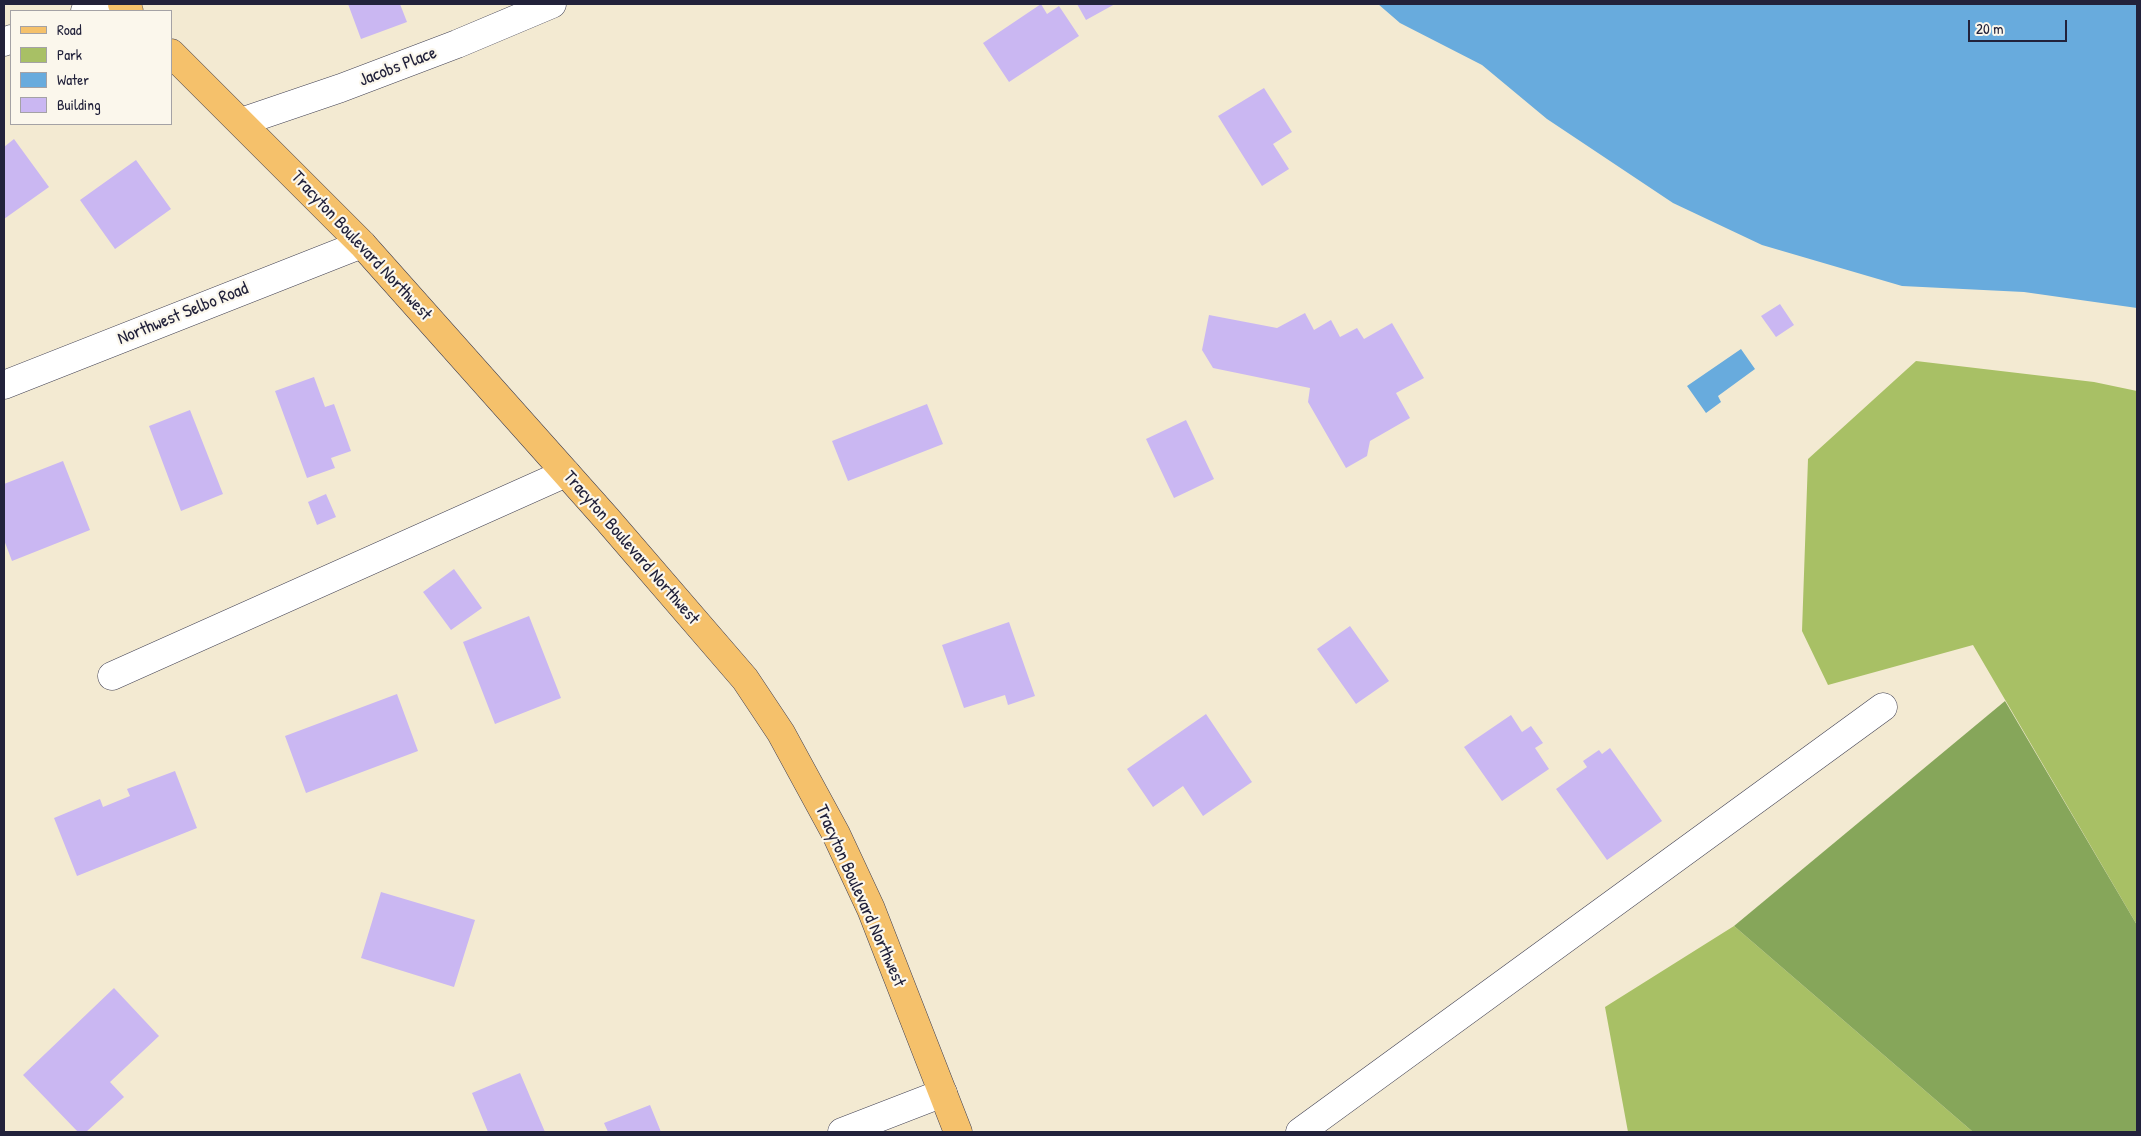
<!DOCTYPE html>
<html>
<head>
<meta charset="utf-8">
<style>
	body { margin:0 }
	#map { position:relative; width:2141px; height:1136px; overflow:hidden; background:#f3ead2; font-family:"Patrick Hand",sans-serif }
	canvas { display:block }
	.frame { position:absolute; inset:0; border:5px solid #22223b; pointer-events:none }
	.legend { position:absolute; left:10px; top:10px; width:162px; height:115px; box-sizing:border-box; background:#fbf7ec; border:1px solid #a4a2a5; margin:0; padding:6px 9px; list-style:none; font-size:15px; color:#22223b }
	.legend li { display:flex; align-items:center; gap:10px; height:25px }
	.legend b { width:25px; border:1px solid #a4a2a5 }
	.scale { position:absolute; left:1968px; top:20px; width:99px; height:22px; box-sizing:border-box; border:2px solid #22223b; border-top:0; padding-left:6px; font-size:15px; line-height:18px; white-space:nowrap; color:#22223b; -webkit-text-stroke:4px #fbf7ec; paint-order:stroke }
</style>
</head>
<body>
<div id="map">
<canvas width="2141" height="1136"></canvas>
<div class="frame"></div>
<ul class="legend">
<li><b style="height:6px;background:#f5c16b"></b>Road</li>
<li><b style="height:14px;background:#a8c065"></b>Park</li>
<li><b style="height:14px;background:#68abdd"></b>Water</li>
<li><b style="height:14px;background:#cab7f2"></b>Building</li>
</ul>
<div class="scale">20 m</div>
</div>
<script>
const g = document.querySelector('canvas').getContext('2d');
g.lineJoin = 'round';
function fill(path, color) { g.fillStyle = color; g.fill(path, 'evenodd'); }
const poly = rows => new Path2D(rows.map(r => 'M' + r).join(''));
function stroke(path, color, width, dash) { g.strokeStyle = color; g.lineWidth = width; g.lineCap = dash ? 'butt' : 'round'; g.setLineDash(dash || []); g.stroke(path); }
function drawText(font, color, halo, rows, align = 'center') {
  g.font = font + ' "Patrick Hand",sans-serif'; g.lineWidth = 4.5; g.setLineDash([]); g.textBaseline = 'middle'; g.strokeStyle = halo; g.fillStyle = color; for (const [text, x, y, turn = 0] of rows) {
    g.save(); g.translate(x, y); g.rotate((+turn || 0) * Math.PI / 180); g.textAlign = isNaN(turn) ? turn : align; if (halo) g.strokeText(text, 0, 0); g.fillText(text, 0, 0); g.restore();
  }
}
const green = poly([
	[1916,361,2094,382,2137,391,2137,925,1973,645,1828,685,1802,631,1808,459],
	[1734,926,1973,1132,1628,1132,1605,1007]
]);
const forest = poly([
	[2005,701,2137,925,2137,1132,1973,1132,1734,926]
]);
const water = poly([
	[1378,4,2137,4,2137,308,2024,292,1902,286,1762,245,1673,203,1547,119,1482,65,1400,23],
	[1741,349,1755,369,1718,396,1721,402,1706,413,1687,386]
]);
const building = poly([
	[348,4,400,4,407,22,361,39],
	[1041,4,1047,14,1059,6,1079,36,1009,82,983,43],
	[1077,4,1115,4,1086,20],
	[1264,88,1292,132,1273,144,1289,169,1262,186,1218,116],
	[14,139,49,187,4,219,4,147],
	[136,160,171,209,115,249,80,200],
	[1780,304,1794,325,1776,337,1761,316],
	[1305,313,1314,330,1331,320,1340,337,1357,328,1364,339,1392,323,1424,378,1396,393,1410,418,1370,441,1367,456,1346,468,1308,402,1310,388,1213,368,1202,350,1209,315,1277,328],
	[314,377,325,407,334,404,351,451,331,458,335,468,307,478,275,391],
	[927,404,943,444,848,481,832,441],
	[190,410,223,494,181,511,149,426],
	[1186,420,1214,479,1174,498,1146,439],
	[63,461,90,530,12,561,4,540,4,484],
	[326,494,336,517,317,525,308,502],
	[454,569,482,608,451,630,423,592],
	[529,616,561,698,495,724,463,642],
	[1009,622,1035,696,1008,705,1005,695,964,708,942,645],
	[1350,626,1389,681,1356,704,1317,649],
	[397,694,418,751,306,793,285,736],
	[1206,714,1252,782,1203,816,1183,786,1153,807,1127,769],
	[1511,715,1522,732,1531,726,1543,743,1535,748,1549,769,1502,801,1464,747],
	[1610,748,1662,821,1607,860,1556,789,1587,767,1583,761,1599,750,1602,754],
	[175,771,197,828,77,876,54,818,100,799,103,807,130,796,127,789],
	[381,892,475,920,454,987,361,958],
	[114,988,159,1036,110,1082,124,1097,86,1132,78,1132,23,1075],
	[520,1073,545,1132,488,1132,472,1093],
	[650,1105,661,1132,608,1132,604,1123]
]);
const minor = poly([
	[85,11,105,4],
	[4,42,11,39],
	[241,122,341,88,457,44,552,4],
	[4,385,362,244],
	[112,676,566,473],
	[842,1132,943,1093],
	[1300,1132,1883,707]
]);
const major = poly([
	[122,4,129,11],
	[171,53,362,244,607,519,745,679,781,733,836,834,871,909,958,1132]
]);
const streetNames = [
	["Jacobs Place",398,67,-21],
	["Tracyton Boulevard Northwest",361,246,47],
	["Northwest Selbo Road",183,314,-22],
	["Tracyton Boulevard Northwest",631,548,49],
	["Tracyton Boulevard Northwest",860,896,66]
];
fill(green, '#a8c065');
fill(forest, '#86a65a');
fill(water, '#68abdd');
fill(building, '#cab7f2');
stroke(minor, '#414052', 29);
stroke(major, '#414052', 29);
stroke(minor, '#fff', 28);
stroke(major, '#f5c16b', 28);
drawText('18px', '#22223b', '#fbf7ec', streetNames);
</script>
</body>
</html>
